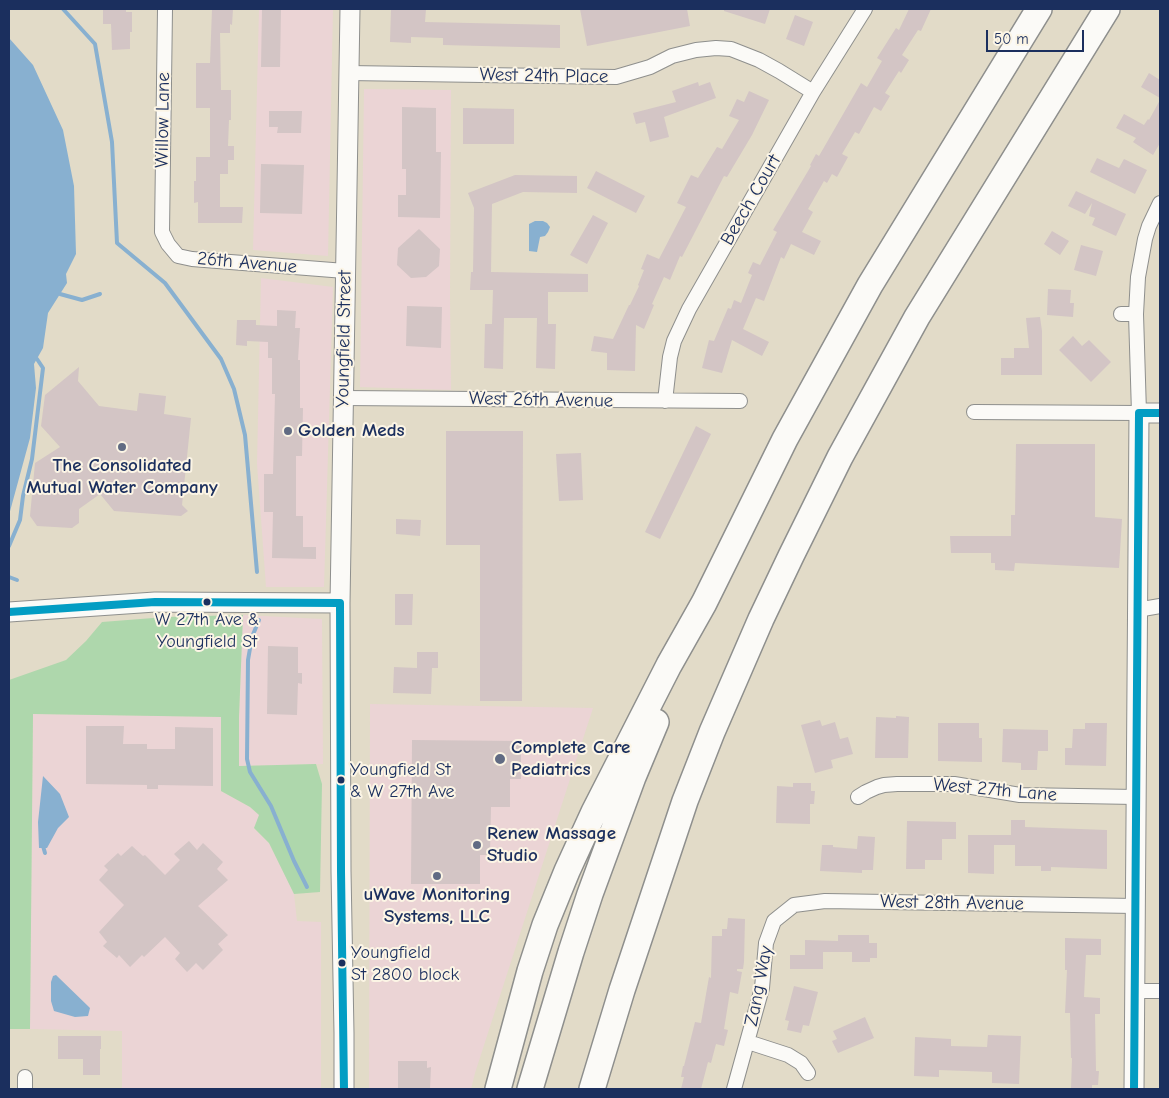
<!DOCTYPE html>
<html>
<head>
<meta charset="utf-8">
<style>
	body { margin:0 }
	#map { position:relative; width:1169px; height:1098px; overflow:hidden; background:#e2dbc8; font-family:"Comic Neue",sans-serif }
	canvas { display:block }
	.frame { position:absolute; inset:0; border:10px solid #1b2f5e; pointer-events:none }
	.scale { position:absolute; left:986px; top:30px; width:98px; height:22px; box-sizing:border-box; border:2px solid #1b2f5e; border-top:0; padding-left:6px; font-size:15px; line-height:18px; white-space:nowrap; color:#1b2f5e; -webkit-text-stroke:4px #fcf5e5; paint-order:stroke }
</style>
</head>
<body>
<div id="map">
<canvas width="1169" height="1098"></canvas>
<div class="frame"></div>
<div class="scale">50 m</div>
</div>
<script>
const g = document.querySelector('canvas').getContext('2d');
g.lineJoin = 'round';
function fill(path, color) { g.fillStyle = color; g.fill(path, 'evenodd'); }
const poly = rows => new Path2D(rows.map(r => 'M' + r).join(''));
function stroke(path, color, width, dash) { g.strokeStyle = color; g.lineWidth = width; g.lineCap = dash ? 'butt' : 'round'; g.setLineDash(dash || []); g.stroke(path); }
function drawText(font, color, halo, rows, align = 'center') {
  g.font = font + ' "Comic Neue",sans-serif'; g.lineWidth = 4; g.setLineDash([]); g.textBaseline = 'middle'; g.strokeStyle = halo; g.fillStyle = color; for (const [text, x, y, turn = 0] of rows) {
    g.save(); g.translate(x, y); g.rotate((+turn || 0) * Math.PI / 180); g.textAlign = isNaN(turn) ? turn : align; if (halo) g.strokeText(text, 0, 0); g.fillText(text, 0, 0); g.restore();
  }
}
const built = poly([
	[259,9,333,9,328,256,253,250],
	[364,89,451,90,450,297,451,390,360,387],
	[261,278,333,287,324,587,266,587,257,464],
	[243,615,322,619,323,764,239,766,239,717],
	[370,704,593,708,475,1073,471,1089,369,1089],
	[33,714,221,717,221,791,250,807,260,815,254,828,269,843,294,894,297,921,321,922,321,1089,122,1089,122,1031,30,1029]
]);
const green = poly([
	[243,615,239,717,239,766,316,764,322,784,320,892,294,894,269,843,254,828,259,815,250,807,221,791,221,717,33,714,30,1029,9,1029,9,680,66,660,86,641,102,622,166,617]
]);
const water = poly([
	[9,38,33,65,63,130,74,186,76,254,66,274,67,283,48,313,43,348,34,364,36,388,30,438,9,515],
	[535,221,543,221,547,223,550,227,548,232,545,236,540,237,537,252,529,251,529,224],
	[43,776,60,794,69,817,58,828,47,848,39,848,38,822],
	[56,975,90,1008,88,1016,75,1017,54,1011,51,1001,51,982,53,976]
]);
const stream = poly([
	[63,9,95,44,112,142,117,243,165,283,221,359,234,389,245,435,257,572],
	[60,294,82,300,100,294],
	[9,546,20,520,23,496,32,459,43,368,37,359],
	[9,577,17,580],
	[259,620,252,637,248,660,247,759,250,772,271,806,294,861,307,887],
	[43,846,45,853]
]);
const building = poly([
	[103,9,126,9,126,12,132,12,132,32,130,32,130,49,112,50,111,24,103,24],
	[212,9,233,9,232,25,230,24,230,33,220,33,221,90,231,90,231,120,229,120,228,146,234,146,234,160,228,160,228,174,220,174,220,207,243,207,242,223,198,223,198,202,194,203,194,181,196,181,196,157,210,157,210,108,196,108,196,63,210,63],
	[262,9,281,9,280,67,261,67],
	[391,9,426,9,425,22,560,25,560,48,443,45,443,38,411,37,411,43,390,42],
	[580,9,687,9,690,26,587,46],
	[724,9,770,9,765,24,724,11],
	[909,9,931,9,921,31,918,30,902,55,909,60,901,73,899,71,885,93,890,96,881,111,874,107,859,134,855,132,842,154,848,157,837,177,832,174,827,183,824,181,808,209,813,212,802,232,821,241,814,255,791,244,784,259,781,257,764,301,756,298,743,329,769,342,762,356,732,340,722,373,702,368,709,340,714,341,728,308,731,309,734,300,741,303,752,275,748,273,753,262,760,265,777,232,773,230,811,166,810,165,816,154,819,156,861,83,867,87,882,61,877,58,896,28,899,30],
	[795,15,813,22,804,46,786,39],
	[1149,73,1160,80,1160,98,1141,87],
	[698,82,699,86,710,82,716,98,664,117,669,137,650,142,645,122,636,124,633,113,676,102,672,91],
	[749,91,769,100,752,135,727,177,724,176,682,257,680,256,670,280,664,277,652,304,654,305,644,329,636,325,635,371,607,370,607,353,591,351,594,336,613,339,629,305,630,305,639,286,638,285,644,270,641,269,647,254,659,259,686,207,677,203,691,175,698,178,717,147,722,149,739,120,729,116,737,99,744,102],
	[1160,100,1160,143,1153,155,1133,142,1136,138,1116,128,1124,114,1144,125,1148,119,1149,120],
	[402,107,436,108,436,152,441,152,440,218,398,217,398,195,406,195,406,169,402,169],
	[463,108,514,109,514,144,463,144],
	[269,111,302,111,301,133,277,133,278,127,269,127],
	[1097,158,1119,168,1124,159,1147,170,1135,194,1090,172],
	[261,164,304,165,302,214,260,213],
	[596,171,645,196,636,213,587,188],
	[515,175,577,176,577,193,523,192,492,204,491,272,588,274,588,292,548,292,548,324,556,324,555,369,536,368,537,318,504,318,503,369,484,368,485,324,492,324,493,290,470,290,471,272,473,272,474,208,468,193],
	[1076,191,1126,214,1116,236,1092,225,1095,218,1089,216,1092,203,1085,214,1068,206],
	[593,215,608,223,587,264,570,255],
	[419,229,440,249,439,266,426,277,411,278,397,265,398,248],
	[1052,231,1069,241,1060,255,1044,244],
	[1081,245,1103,251,1096,276,1074,270],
	[1048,289,1071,290,1070,303,1074,303,1073,317,1047,315],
	[407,306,442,307,441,348,406,346],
	[277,310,296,311,295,328,300,328,298,360,300,360,300,408,303,408,302,456,296,456,296,516,303,516,303,547,316,547,316,559,272,558,273,512,264,512,264,474,273,474,275,394,272,394,272,358,268,358,268,342,247,341,247,346,236,345,237,320,256,320,256,325,277,326],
	[1040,317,1042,331,1042,375,1001,375,1001,358,1014,358,1014,348,1029,348,1026,318],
	[1073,336,1082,346,1089,340,1111,362,1091,382,1059,350],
	[79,367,78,381,99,406,137,411,139,393,166,396,164,414,191,418,182,505,188,511,181,516,114,511,100,494,79,509,79,523,72,528,37,526,30,516,35,463,60,447,41,426,45,395],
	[696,426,711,434,660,539,645,532],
	[446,431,523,431,522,701,480,701,480,545,446,545],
	[1016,444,1095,444,1095,517,1122,519,1119,568,1015,563,1014,571,995,570,995,563,991,563,991,553,951,553,950,536,1011,536,1011,515,1015,515],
	[581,453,583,500,559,501,556,454],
	[396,519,421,520,420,536,396,534],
	[395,594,413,594,412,625,395,625],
	[268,646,298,647,298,673,302,673,302,684,298,683,297,715,267,714],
	[417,652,438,652,438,668,432,668,431,694,393,693,394,667,417,668],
	[896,716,909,717,908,758,875,758,876,717,896,718],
	[820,720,822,726,835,722,840,739,848,737,853,754,831,760,833,768,815,773,801,725],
	[938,723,979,723,979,738,982,738,982,762,938,761],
	[1085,723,1107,723,1106,766,1065,765,1065,748,1072,748,1073,729,1085,729],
	[86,726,124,726,123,744,147,744,147,749,175,749,175,727,213,728,213,786,158,785,158,789,147,789,147,785,86,784],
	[1003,729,1048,730,1048,751,1038,751,1037,770,1021,770,1021,763,1002,762],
	[412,740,521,741,521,779,510,779,510,807,491,807,490,855,480,855,480,884,411,884],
	[793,783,811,783,811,791,815,791,814,804,810,804,810,824,776,823,777,786,793,787],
	[1011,820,1025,820,1025,827,1107,830,1107,869,1051,867,1051,871,1041,871,1041,866,1015,866,1015,845,994,845,994,874,968,873,968,835,1011,835],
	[907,821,956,822,956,839,942,839,942,860,925,860,925,869,906,869],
	[858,836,875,837,873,870,862,870,862,873,820,871,822,845,833,845,833,847,857,849],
	[189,841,197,850,203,843,223,862,217,869,228,880,198,906,228,935,218,944,223,950,203,970,196,963,187,972,175,959,180,953,165,937,144,957,142,955,130,967,119,955,117,958,103,946,107,942,99,932,124,905,99,880,108,870,104,866,118,853,121,856,132,846,143,856,145,855,165,875,180,860,174,854],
	[728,918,745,919,744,962,743,969,737,969,737,971,742,972,738,994,730,992,724,1029,728,1030,724,1046,716,1044,711,1063,708,1062,701,1089,681,1089,684,1077,681,1077,683,1066,684,1066,695,1022,701,1023,709,977,711,978,712,936,722,936,722,929,727,929],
	[838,935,869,935,869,943,877,943,877,958,870,958,870,962,852,962,852,952,823,952,823,969,790,969,790,955,805,955,805,940,838,941],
	[1065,938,1101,939,1101,955,1086,955,1084,997,1100,998,1100,1014,1095,1014,1096,1071,1099,1071,1098,1085,1092,1085,1092,1089,1071,1089,1072,1058,1071,1058,1070,1013,1065,1013,1067,970,1065,970],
	[794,986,818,992,809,1026,803,1025,801,1033,787,1030,789,1021,785,1020],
	[865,1017,874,1038,838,1053,832,1041,837,1039,833,1031],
	[988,1035,1021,1036,1019,1084,992,1083,992,1072,939,1070,939,1077,914,1076,915,1037,951,1039,951,1046,987,1047],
	[58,1036,101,1036,101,1049,100,1049,100,1075,83,1075,83,1059,58,1059],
	[398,1061,427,1061,427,1068,431,1067,430,1089,398,1089]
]);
const street = poly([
	[165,9,162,232,168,244,178,256,192,259,345,271],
	[348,73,616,77,650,67,672,56,696,50,716,48,731,49,759,60,779,71,813,92],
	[1121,314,1136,314],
	[343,398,740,401],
	[665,401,670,357,674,341,689,309,813,92,865,9],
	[974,412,1139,413,1136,314,1138,277,1145,239,1149,226,1160,203],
	[1137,610,1160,606],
	[858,797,866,792,877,787,884,785,897,784,954,784,1020,795,1136,797],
	[1134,991,1160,991],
	[748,1042,788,1055,801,1063,808,1073],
	[25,1089,25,1077],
	[734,1089,762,988,766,943,774,921,794,905,825,901,1135,906]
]);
const secondary = poly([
	[9,612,155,602,340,603],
	[344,1089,344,1033,341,871,340,603,350,9],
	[1134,1089,1139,413,1160,413]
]);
const highway = poly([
	[498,1089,530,971,545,925,567,871,594,812,669,665,704,603,785,439,870,285,1039,9],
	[530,1089,571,952,590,894,633,777,656,722],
	[592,1089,622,990,685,801,712,732,761,619,791,556,840,457,917,317,1107,9]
]);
const bus1 = poly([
	[9,612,155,602,340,603,341,871,344,1089],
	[1134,1089,1139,413,1160,413]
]);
const markers = [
	[288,431,5,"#616b83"],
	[122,447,5,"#616b83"],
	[207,602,4.5,"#1b2f5e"],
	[500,759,6,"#616b83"],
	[341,780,4.5,"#1b2f5e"],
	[477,845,5,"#616b83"],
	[437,876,5,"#616b83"],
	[342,963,4.5,"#1b2f5e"]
];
const busNames = [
	["W 27th Ave &",207,620,"center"],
	["Youngfield St",207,642,"center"],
	["Youngfield St",350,770],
	["& W 27th Ave",350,792],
	["Youngfield",351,953],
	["St 2800 block",351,975]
];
const streetNames = [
	["West 24th Place",544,76,1],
	["Willow Lane",163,120,-89],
	["Beech Court",751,200,-60],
	["26th Avenue",247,263,5],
	["Youngfield Street",344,339,-89],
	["West 26th Avenue",541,400,1],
	["West 27th Lane",995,790,5],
	["West 28th Avenue",952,903,1],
	["Zang Way",759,986,-79]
];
const poiNames = [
	["Golden Meds",298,431],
	["The Consolidated",122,466,"center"],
	["Mutual Water Company",122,488,"center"],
	["Complete Care",511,748],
	["Pediatrics",511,770],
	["Renew Massage",487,834],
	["Studio",487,856],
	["uWave Monitoring",437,895,"center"],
	["Systems, LLC",437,917,"center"]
];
fill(built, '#ebd4d5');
fill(green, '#aed7ac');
fill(water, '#88b0d0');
stroke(stream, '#88b0d0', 4);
fill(building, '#d3c5c5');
stroke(street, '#8e8f8d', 16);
stroke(secondary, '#8e8f8d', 21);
stroke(highway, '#8e8f8d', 28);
stroke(street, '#fbfaf7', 14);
stroke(secondary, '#fbfaf7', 19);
stroke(highway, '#fbfaf7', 25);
stroke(bus1, '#039dc3', 8);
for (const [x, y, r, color] of markers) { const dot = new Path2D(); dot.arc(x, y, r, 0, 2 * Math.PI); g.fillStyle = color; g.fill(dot); stroke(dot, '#fcf5e5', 2); }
drawText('18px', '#1b2f5e', '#fcf5e5', busNames, 'left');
drawText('19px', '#1b2f5e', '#fcf5e5', streetNames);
drawText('bold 19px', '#1b2f5e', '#fcf5e5', poiNames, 'left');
</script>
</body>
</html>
